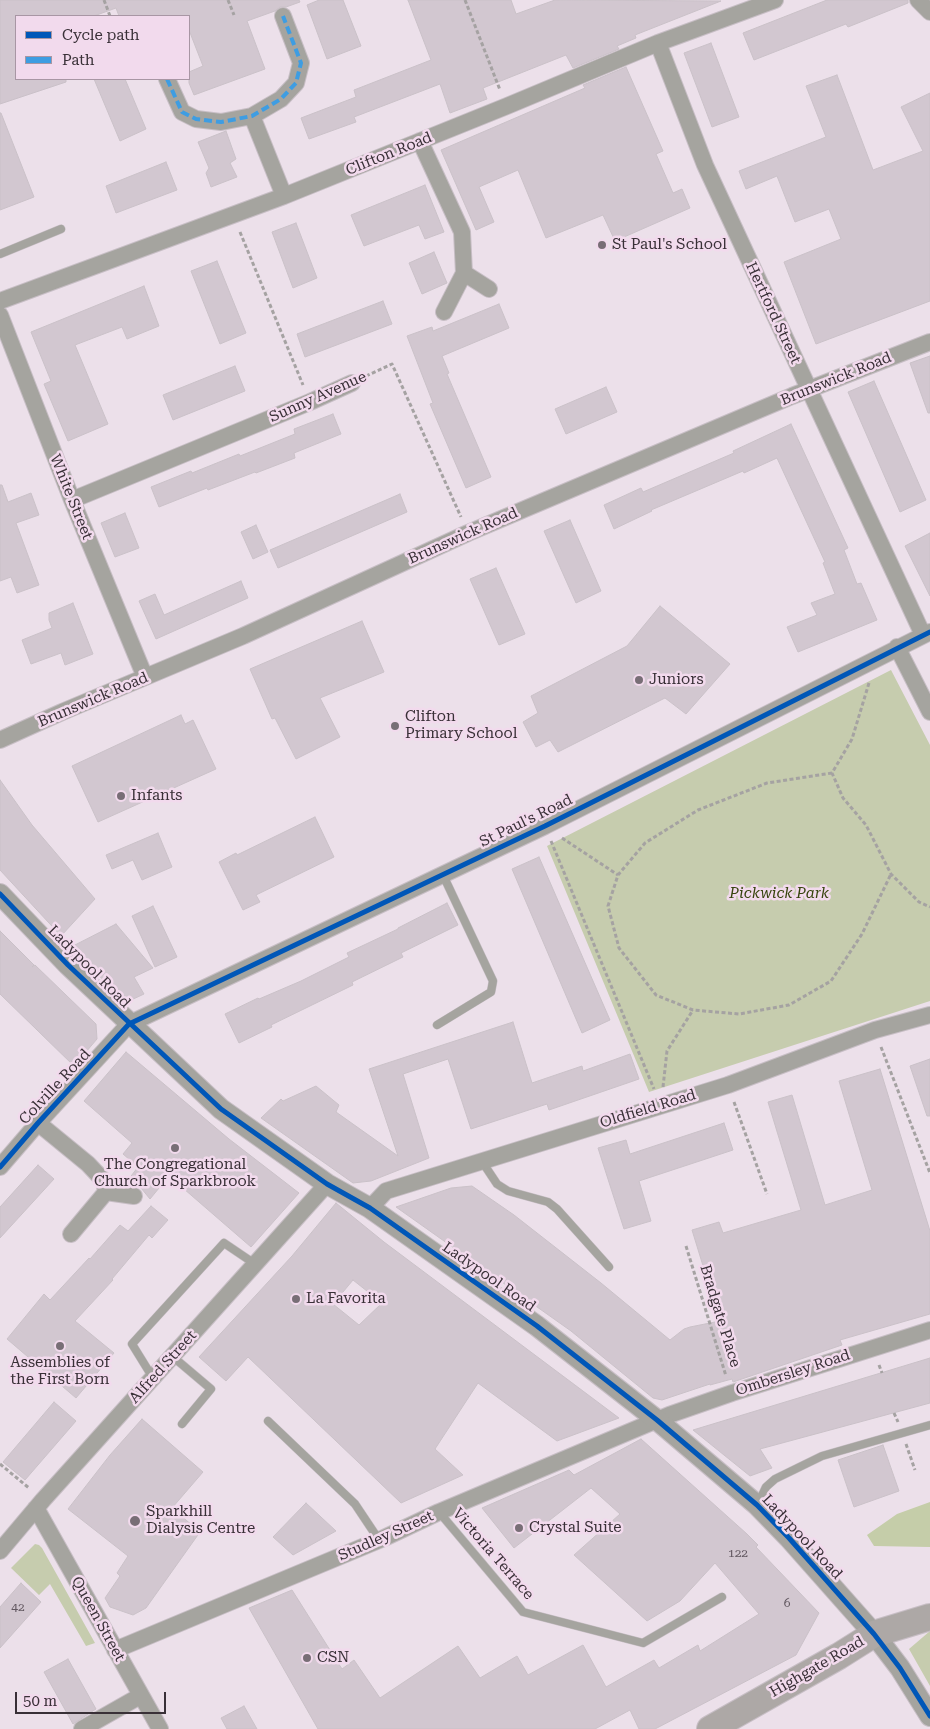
<!DOCTYPE html>
<html>
<head>
<meta charset="utf-8">
<style>
	body { margin:0 }
	#map { position:relative; width:930px; height:1729px; overflow:hidden; background:#ece0ea; font-family:"Roboto Serif",serif }
	canvas { display:block }
	.legend { position:absolute; left:15px; top:15px; width:175px; height:65px; box-sizing:border-box; background:#f2daed; border:1px solid #a896a4; margin:0; padding:6px 9px; list-style:none; font-size:15px; color:#393037 }
	.legend li { display:flex; align-items:center; gap:10px; height:25px }
	.legend b { width:25px; border:1px solid #a896a4 }
	.scale { position:absolute; left:15px; top:1692px; width:151px; height:22px; box-sizing:border-box; border:2px solid #393037; border-top:0; padding-left:6px; font-size:15px; line-height:18px; white-space:nowrap; color:#393037; -webkit-text-stroke:4px #f2daed; paint-order:stroke }
</style>
</head>
<body>
<div id="map">
<canvas width="930" height="1729"></canvas>
<ul class="legend">
<li><b style="height:6px;background:#0057b8"></b>Cycle path</li>
<li><b style="height:6px;background:#3e9de2"></b>Path</li>
</ul>
<div class="scale">50 m</div>
</div>
<script>
const g = document.querySelector('canvas').getContext('2d');
g.lineJoin = 'round';
function fill(path, color) { g.fillStyle = color; g.fill(path, 'evenodd'); }
const poly = rows => new Path2D(rows.map(r => 'M' + r).join(''));
function stroke(path, color, width, dash) { g.strokeStyle = color; g.lineWidth = width; g.lineCap = dash ? 'butt' : 'round'; g.setLineDash(dash || []); g.stroke(path); }
function drawText(font, color, halo, rows, align = 'center') {
  g.font = font + ' "Roboto Serif",serif'; g.lineWidth = 5; g.setLineDash([]); g.textBaseline = 'middle'; g.strokeStyle = halo; g.fillStyle = color; for (const [text, x, y, turn = 0] of rows) {
    g.save(); g.translate(x, y); g.rotate((+turn || 0) * Math.PI / 180); g.textAlign = isNaN(turn) ? turn : align; if (halo) g.strokeText(text, 0, 0); g.fillText(text, 0, 0); g.restore();
  }
}
const green = poly([
	[891,670,930,745,930,1001,649,1092,547,846],
	[35,1544,39,1545,42,1548,95,1643,86,1646,50,1584,39,1595,11,1568],
	[930,1631,930,1686,909,1649]
]);
const forest = poly([
	[930,1502,930,1547,874,1546,867,1535,897,1514]
]);
const building = poly([
	[0,0,299,0,300,2,286,7,280,7,275,11,247,21,265,69,194,95,189,83,189,72,203,66,189,30,189,16,119,16,116,8,94,16,16,16,16,79,66,79,66,82,0,104,0,0],
	[319,0,343,0,361,46,327,59,307,5,319,0],
	[408,0,511,0,516,14,555,0,721,1,635,35,636,38,617,46,619,49,573,68,566,55,483,88,487,99,450,113,440,84,354,117,356,122,309,139,301,118,356,97,354,90,431,60,408,0],
	[827,0,908,0,908,3,848,27,846,24,754,60,743,33,827,0],
	[711,43,739,117,712,127,684,53,711,43],
	[626,67,663,151,656,154,673,193,682,189,690,208,615,241,603,215,546,238,518,170,479,187,494,222,476,230,441,150,585,88,583,85,626,67],
	[837,75,873,170,923,151,901,107,930,93,930,301,816,344,784,262,841,239,829,209,795,222,777,176,746,189,739,171,826,137,806,86,837,75],
	[94,79,125,79,146,129,120,141,94,79],
	[0,113,1,113,34,197,0,210,0,113],
	[226,131,236,159,230,163,237,177,211,187,206,173,209,168,198,142,226,131],
	[166,162,177,190,116,213,106,186,166,162],
	[425,185,444,232,425,239,419,225,364,246,351,215,425,185],
	[296,223,317,278,293,288,272,232,296,223],
	[434,252,447,283,422,294,409,263,434,252],
	[217,261,246,333,220,344,191,271,217,261],
	[144,286,159,326,127,339,122,327,75,345,108,424,68,441,44,384,51,381,31,332,144,286],
	[383,301,392,324,305,357,297,334,383,301],
	[499,304,509,328,442,356,449,373,447,374,491,477,466,488,430,404,433,403,407,336,432,327,433,331,499,304],
	[930,356,930,413,928,413,910,363,930,356],
	[235,366,245,391,173,420,163,395,235,366],
	[874,381,926,500,900,512,848,392,874,381],
	[606,387,617,412,566,434,555,409,606,387],
	[333,414,341,434,294,453,295,458,256,473,255,472,208,490,207,488,159,507,151,487,191,471,192,473,239,454,240,456,295,434,294,429,333,414],
	[791,424,848,548,844,550,857,584,861,583,877,620,798,652,787,627,817,615,811,603,835,594,823,563,825,562,777,458,744,473,743,471,651,510,652,511,614,529,604,505,641,488,643,492,734,453,733,451,791,424],
	[0,485,2,485,8,502,31,493,39,515,16,523,39,585,17,593,11,577,0,581,0,485],
	[400,494,407,512,278,568,270,550,400,494],
	[125,513,139,548,115,557,101,523,125,513],
	[570,520,601,591,576,603,544,531,570,520],
	[256,525,268,552,253,559,241,532,256,525],
	[930,533,930,596,905,546,930,533],
	[496,568,525,634,499,645,470,579,496,568],
	[241,581,248,598,156,639,139,601,155,594,164,615,241,581],
	[73,603,93,654,65,665,61,653,31,664,22,640,52,628,49,620,49,613,73,603],
	[660,606,730,664,686,714,665,698,558,752,550,740,536,747,523,722,538,713,531,696,627,646,660,606],
	[362,621,384,672,320,698,340,737,296,759,275,718,272,719,250,669,362,621],
	[181,715,185,724,193,720,216,769,98,822,72,766,181,715],
	[0,780,32,825,95,899,61,936,0,870,0,780],
	[315,817,334,857,256,895,260,902,243,910,219,862,236,853,237,855,315,817],
	[158,833,172,867,142,880,133,860,112,869,106,855,158,833],
	[539,857,610,1020,582,1033,512,869,539,857],
	[447,903,458,925,401,953,403,957,352,982,353,985,271,1025,272,1027,239,1043,225,1014,258,998,259,999,301,981,349,957,347,953,398,929,398,928,447,903],
	[153,906,177,957,155,967,132,916,153,906],
	[116,924,153,968,134,977,144,994,129,1001,118,995,71,947,116,924],
	[0,931,34,965,32,967,35,965,96,1024,97,1039,74,1066,0,994,0,931],
	[513,1022,532,1083,582,1066,583,1071,630,1054,639,1079,549,1110,547,1104,471,1129,448,1059,403,1074,429,1158,371,1181,353,1183,261,1118,281,1099,283,1101,316,1086,339,1105,336,1112,398,1156,369,1069,513,1022],
	[126,1052,229,1139,299,1193,251,1247,169,1176,150,1199,141,1188,128,1180,138,1167,123,1154,132,1143,84,1101,126,1052],
	[930,1059,930,1116,927,1116,910,1066,930,1059],
	[880,1069,930,1231,930,1314,840,1340,842,1345,733,1382,732,1379,710,1385,710,1384,662,1400,653,1398,571,1331,396,1207,451,1188,472,1186,514,1215,601,1283,670,1340,684,1329,690,1327,720,1321,692,1230,719,1222,723,1233,801,1210,768,1102,792,1095,825,1205,872,1190,839,1081,880,1069],
	[724,1123,733,1150,639,1181,651,1221,624,1229,598,1148,626,1140,630,1154,724,1123],
	[38,1165,54,1179,0,1238,0,1207,38,1165],
	[336,1203,384,1242,619,1418,557,1441,478,1383,435,1449,463,1475,401,1503,248,1357,226,1381,199,1357,292,1256,336,1203],
	[353,1280,382,1303,359,1325,333,1304,353,1280],
	[151,1206,168,1220,152,1238,149,1235,112,1279,113,1280,75,1321,114,1353,76,1398,7,1339,44,1294,50,1300,89,1258,90,1259,120,1225,128,1231,151,1206],
	[930,1358,930,1403,760,1449,772,1468,750,1476,693,1430,930,1358],
	[54,1402,76,1421,25,1480,3,1462,54,1402],
	[142,1419,203,1472,172,1508,200,1532,146,1608,133,1615,110,1607,105,1598,120,1576,117,1573,128,1556,68,1509,110,1455,142,1419],
	[641,1439,747,1534,758,1545,756,1547,819,1613,796,1655,655,1729,639,1729,630,1710,595,1729,318,1729,249,1608,292,1590,342,1669,354,1660,380,1698,458,1646,480,1678,517,1656,528,1675,583,1645,606,1687,654,1660,659,1668,698,1645,700,1651,759,1614,715,1563,680,1601,647,1621,574,1555,620,1514,591,1488,514,1548,482,1508,569,1470,574,1475,641,1439],
	[883,1445,899,1491,854,1507,838,1460,883,1445],
	[306,1503,336,1531,293,1555,273,1537,306,1503],
	[21,1583,41,1602,0,1648,0,1607,21,1583],
	[68,1659,96,1709,73,1724,44,1672,68,1659],
	[244,1706,257,1729,227,1729,221,1718,244,1706]
]);
const path = poly([
	[104,0,110,16],
	[228,0,234,15],
	[465,0,500,90],
	[240,232,303,385],
	[366,376,392,364,461,517],
	[869,683,852,739,832,773,843,798,866,825,891,874,919,902,930,907],
	[832,773,767,783,698,810,645,843,618,875,608,906,619,948,656,995,693,1010,739,1014,789,1005,831,981,862,934,891,874],
	[562,838,618,875],
	[551,841,654,1089],
	[881,1047,930,1173],
	[663,1087,667,1051,693,1010],
	[734,1102,767,1194],
	[686,1246,726,1376],
	[879,1365,882,1373],
	[894,1413,898,1422],
	[906,1444,915,1470],
	[0,1464,29,1488]
]);
const service = poly([
	[0,254,61,229],
	[437,1025,491,992,493,981,443,875],
	[481,1160,497,1184,508,1191,548,1202,557,1209,609,1267],
	[172,1356,211,1389,182,1424],
	[153,1378,132,1344,224,1243,255,1264],
	[268,1421,355,1504,379,1540],
	[758,1504,766,1487,775,1479,822,1456,930,1425],
	[439,1512,523,1612,643,1643,722,1597]
]);
const minor = poly([
	[918,0,930,12],
	[658,43,705,165,923,635],
	[167,79,182,112,196,119,221,122,252,116,281,99,296,83,301,63,283,16],
	[252,116,284,196],
	[420,141,462,232,464,273,444,312],
	[464,273,489,289],
	[0,301,284,196,507,106,658,43,775,0],
	[0,315,72,500,145,677],
	[72,500,310,402,352,383],
	[897,647,930,712],
	[0,740,62,712,243,636,468,533,792,396,930,342],
	[38,1123,88,1164,104,1181,106,1192,71,1234],
	[0,1167,38,1123,129,1024,545,826,930,632],
	[106,1192,134,1196],
	[370,1208,386,1191,728,1085,875,1030,930,1015],
	[36,1508,160,1729],
	[0,1551,43,1500,327,1184],
	[115,1650,384,1538,439,1512,669,1415,732,1393,930,1330],
	[82,1729,140,1696]
]);
const tertiary = poly([
	[0,894,68,965,221,1109,327,1184,370,1208,537,1326,657,1420,757,1505,789,1538,874,1634,900,1668,930,1716]
]);
const trunk = poly([
	[710,1729,839,1656,874,1634,930,1617]
]);
const quiet = poly([
	[167,79,182,112,196,119,221,122,252,116,281,99,296,83,301,63,283,16]
]);
const cycleway = poly([
	[0,894,68,965,221,1109,327,1184,370,1208,537,1326,657,1420,757,1505,789,1538,874,1634,900,1668,930,1716],
	[0,1167,38,1123,129,1024,545,826,930,632]
]);
const markers = [
	[602,245,5,"#786e76"],
	[639,680,5,"#786e76"],
	[395,726,5,"#786e76"],
	[121,796,5,"#786e76"],
	[175,1148,5,"#786e76"],
	[296,1299,5,"#786e76"],
	[60,1346,5,"#786e76"],
	[135,1521,6,"#786e76"],
	[519,1528,5,"#786e76"],
	[307,1658,5,"#786e76"]
];
const numberNames = [
	["122",738,1553],
	["6",787,1603],
	["42",18,1607]
];
const streetNames = [
	["Clifton Road",389,154,-22],
	["Hertford Street",773,313,65],
	["Brunswick Road",836,379,-22],
	["Sunny Avenue",318,397,-24],
	["White Street",71,497,68],
	["Brunswick Road",463,536,-24],
	["Brunswick Road",93,700,-23],
	["St Paul's Road",526,821,-26],
	["Ladypool Road",89,967,45],
	["Colville Road",55,1087,-47],
	["Oldfield Road",648,1109,-17],
	["Ladypool Road",489,1277,35],
	["Bradgate Place",720,1316,73],
	["Alfred Street",163,1367,-48],
	["Ombersley Road",793,1373,-18],
	["Studley Street",386,1536,-24],
	["Ladypool Road",802,1537,47],
	["Victoria Terrace",493,1554,49],
	["Queen Street",98,1619,61],
	["Highgate Road",817,1667,-30]
];
const poiNames = [
	["St Paul's School",612,245],
	["Juniors",649,680],
	["Clifton",405,717],
	["Primary School",405,734],
	["Infants",131,796],
	["The Congregational",175,1165,"center"],
	["Church of Sparkbrook",175,1182,"center"],
	["La Favorita",306,1299],
	["Assemblies of",60,1363,"center"],
	["the First Born",60,1380,"center"],
	["Sparkhill",146,1512],
	["Dialysis Centre",146,1529],
	["Crystal Suite",529,1528],
	["CSN",317,1658]
];
const parkNames = [
	["Pickwick Park",779,894]
];
fill(green, '#c6ccae');
fill(forest, '#c5cda9');
fill(building, '#d2c7d0');
stroke(building, '#cac1c8', 1);
stroke(service, '#c7bec5', 9);
stroke(minor, '#c7bec5', 18);
stroke(tertiary, '#c7bec5', 22);
stroke(trunk, '#c7bec5', 28);
stroke(path, '#a5a2a2', 3, [4, 2.5]);
stroke(service, '#a5a49f', 8);
stroke(minor, '#a5a49f', 16);
stroke(tertiary, '#a5a49f', 20);
stroke(trunk, '#ada8a6', 26);
stroke(quiet, '#3e9de2', 4, [8, 4]);
stroke(cycleway, '#0057b8', 5);
for (const [x, y, r, color] of markers) { const dot = new Path2D(); dot.arc(x, y, r, 0, 2 * Math.PI); g.fillStyle = color; g.fill(dot); stroke(dot, '#f2daed', 2); }
drawText('12px', '#625860', null, numberNames);
drawText('15px', '#393037', '#f2daed', streetNames);
drawText('15px', '#393037', '#f2daed', poiNames, 'left');
drawText('italic 15px', '#37450e', '#f2daed', parkNames);
</script>
</body>
</html>
